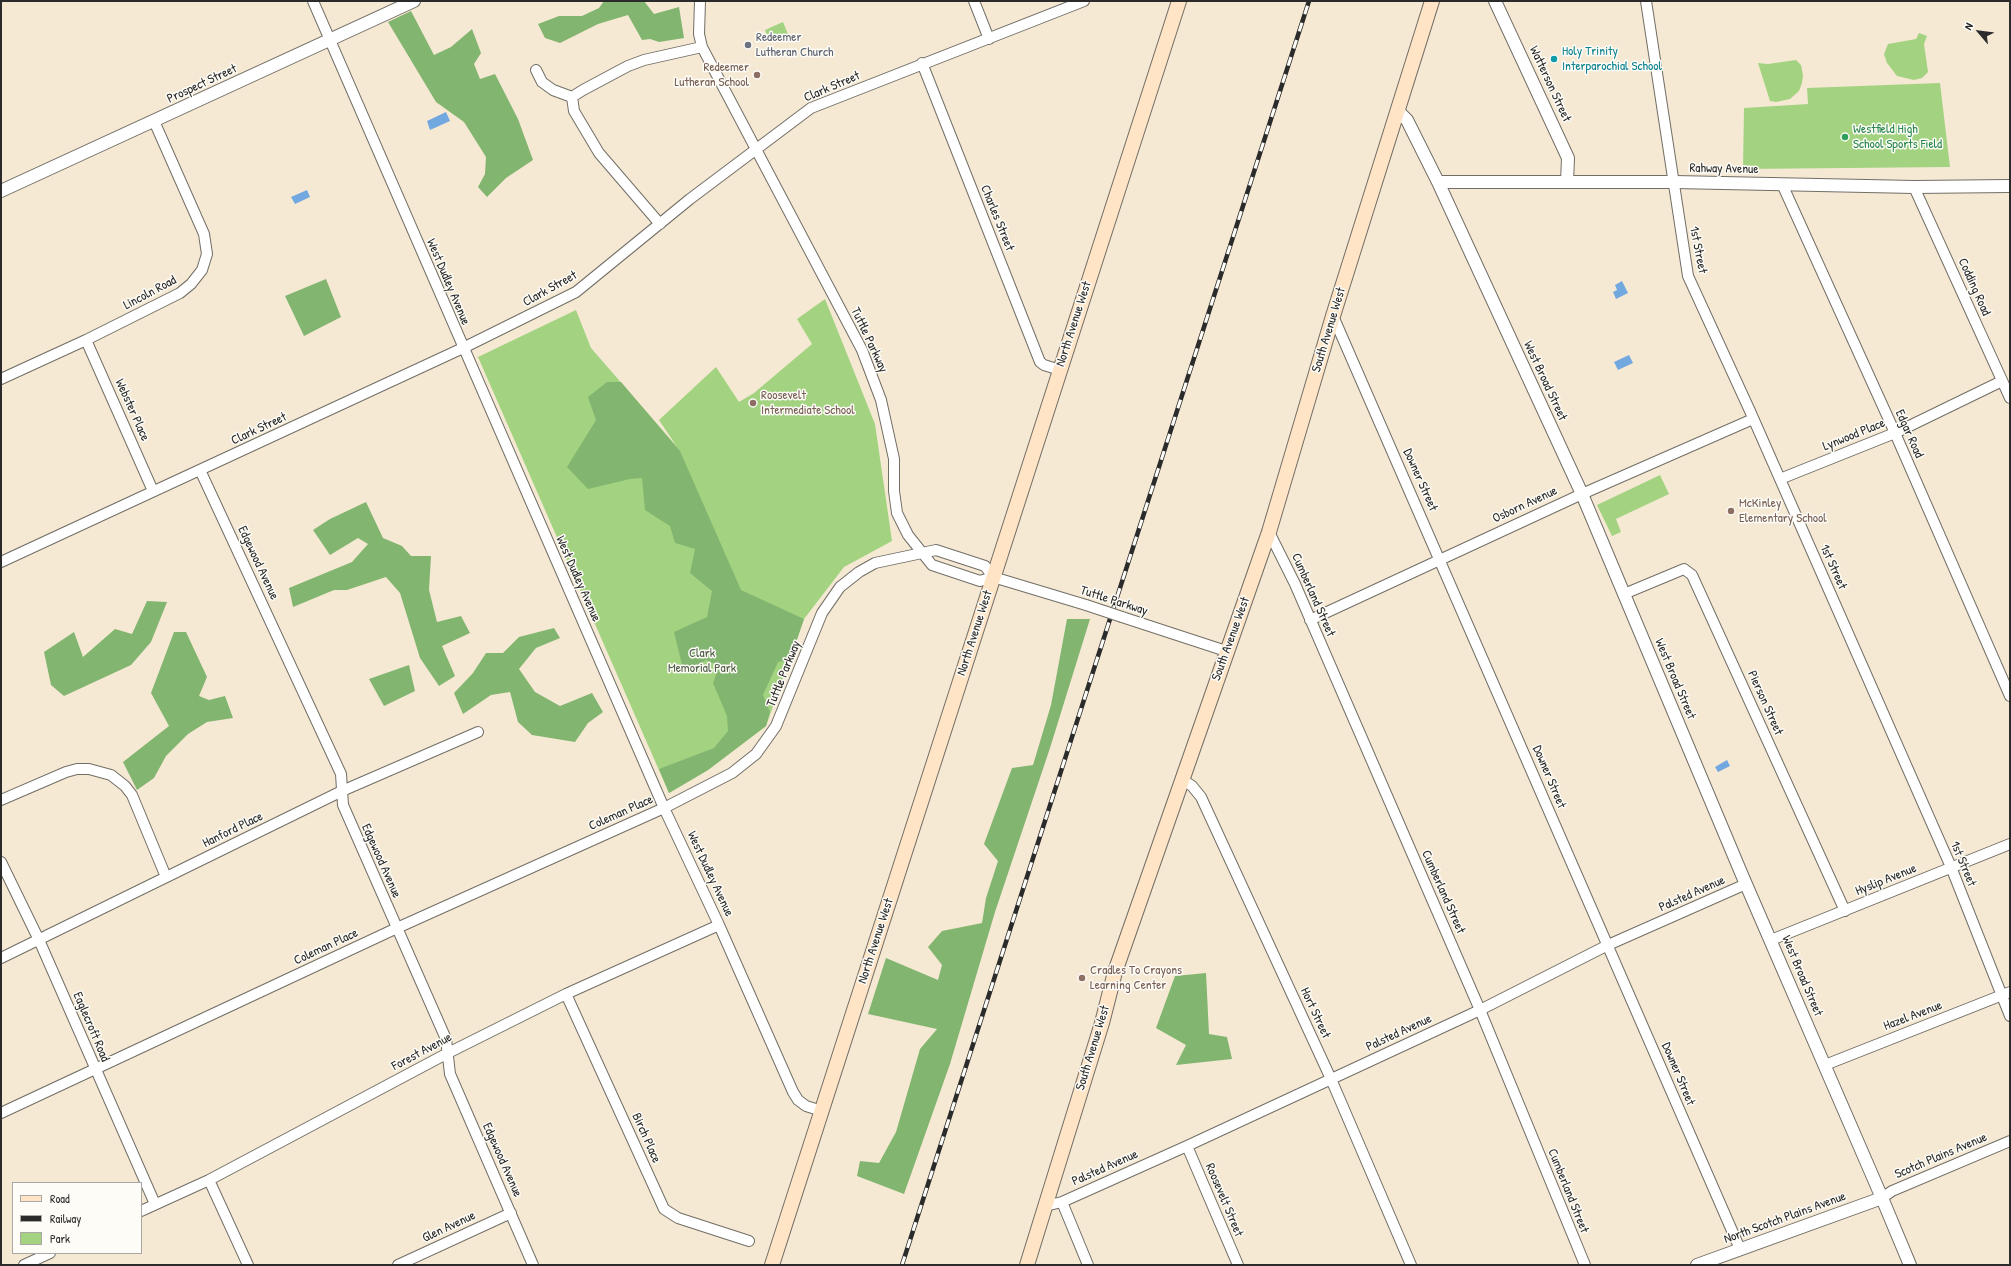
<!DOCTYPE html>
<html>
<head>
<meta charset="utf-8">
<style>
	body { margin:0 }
	#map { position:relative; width:2011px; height:1266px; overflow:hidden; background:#f5e9d4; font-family:"Patrick Hand",sans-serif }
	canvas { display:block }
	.frame { position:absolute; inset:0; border:2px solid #2b2b2b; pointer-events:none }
	.legend { position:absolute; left:12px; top:1182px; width:130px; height:72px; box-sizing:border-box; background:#fdfcf7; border:1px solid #a9a8a5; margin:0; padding:5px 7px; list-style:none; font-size:12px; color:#2b2b2b }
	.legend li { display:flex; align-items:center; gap:8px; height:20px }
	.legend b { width:20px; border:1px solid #a9a8a5 }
	.north { position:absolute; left:1959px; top:12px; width:40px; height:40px; -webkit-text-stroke:3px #fdfcf7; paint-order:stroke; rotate:298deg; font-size:11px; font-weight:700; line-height:16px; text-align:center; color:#2b2b2b }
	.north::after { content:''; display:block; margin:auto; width:14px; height:18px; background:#2b2b2b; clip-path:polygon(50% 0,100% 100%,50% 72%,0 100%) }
</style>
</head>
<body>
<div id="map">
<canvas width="2011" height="1266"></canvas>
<div class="frame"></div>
<ul class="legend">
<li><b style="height:5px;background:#ffe4c6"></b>Road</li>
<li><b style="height:5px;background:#2b2b2b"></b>Railway</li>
<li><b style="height:11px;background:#a3d381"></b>Park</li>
</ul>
<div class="north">N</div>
</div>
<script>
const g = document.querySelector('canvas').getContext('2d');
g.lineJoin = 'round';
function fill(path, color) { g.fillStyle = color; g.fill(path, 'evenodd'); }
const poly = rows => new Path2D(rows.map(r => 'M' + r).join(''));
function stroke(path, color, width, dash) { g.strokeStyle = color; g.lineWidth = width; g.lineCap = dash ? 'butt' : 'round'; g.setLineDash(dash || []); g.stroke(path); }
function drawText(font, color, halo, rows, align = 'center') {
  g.font = font + ' "Patrick Hand",sans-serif'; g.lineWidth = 3; g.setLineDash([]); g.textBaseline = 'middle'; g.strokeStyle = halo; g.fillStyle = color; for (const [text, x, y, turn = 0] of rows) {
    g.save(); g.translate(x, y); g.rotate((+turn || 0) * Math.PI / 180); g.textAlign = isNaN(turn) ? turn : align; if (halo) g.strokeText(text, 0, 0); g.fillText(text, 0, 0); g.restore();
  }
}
const green = poly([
	[783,22,788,34,770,42,765,30],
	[1919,33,1927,36,1924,44,1928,72,1922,78,1914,80,1897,76,1887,63,1884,54,1888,44,1916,39],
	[1796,60,1801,65,1803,75,1802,83,1799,91,1790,99,1776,102,1770,101,1758,63,1768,64],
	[1940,83,1950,167,1743,169,1744,108,1808,104,1807,88],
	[825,299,875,424,892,541,844,567,804,619,766,726,708,770,669,793,478,357,576,310,591,348,677,447,659,420,716,367,739,402,754,393,812,344,797,319],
	[1660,475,1669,494,1616,519,1621,532,1612,536,1597,505]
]);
const forest = poly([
	[604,1,644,1,654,14,679,7,684,38,659,42,650,39,642,40,628,15,598,24,560,43,545,38,538,24,559,16,582,16,599,8],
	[411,11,434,55,451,47,472,29,481,53,474,64,480,79,495,74,518,119,533,160,506,178,487,197,478,187,485,174,486,157,464,122,436,102,388,22],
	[326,279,341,317,304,336,285,296],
	[607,382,621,382,680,451,741,590,804,619,790,660,778,662,763,695,770,712,766,726,708,770,669,793,659,769,714,748,728,731,727,716,713,683,719,666,706,660,684,673,674,632,707,617,712,591,690,573,695,549,675,543,670,526,645,510,642,478,630,479,588,489,567,467,596,420,588,397],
	[366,502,383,538,402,546,411,556,431,556,429,590,437,622,461,616,470,633,442,646,455,676,439,686,420,658,400,593,386,577,347,590,334,590,293,607,289,588,352,562,368,544,358,538,330,555,313,530,330,519],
	[147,601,167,602,151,642,131,665,64,696,51,685,44,652,74,632,83,657,115,629,132,634],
	[1067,619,1090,619,1050,748,995,912,950,1064,904,1194,857,1176,860,1161,879,1163,896,1132,920,1049,937,1029,868,1014,886,958,938,980,942,965,928,947,942,931,982,923,986,898,998,861,984,844,1012,768,1033,765,1051,705],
	[554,628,560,638,536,648,519,669,535,692,560,706,592,693,603,712,588,723,575,742,532,735,518,722,510,692,491,695,463,714,454,693,473,673,486,653,503,653,519,637],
	[174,632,186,632,207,677,199,696,209,700,225,696,233,718,207,722,188,734,166,756,154,778,137,790,123,762,169,726,151,693],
	[409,665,415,691,384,706,369,679],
	[1206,973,1209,1034,1227,1037,1232,1059,1176,1065,1186,1045,1156,1028,1175,976]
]);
const water = poly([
	[446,112,450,121,430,130,427,121],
	[307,190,310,197,295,204,291,197],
	[1622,281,1628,293,1616,299,1613,292,1617,290,1615,285],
	[1629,355,1633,363,1618,370,1614,362],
	[1727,760,1730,766,1718,772,1715,767]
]);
const minor = poly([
	[313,1,664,808,719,925,793,1092,798,1100,806,1106,822,1111],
	[700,1,699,34,702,47,862,350,881,400,894,459,894,491,897,513,908,535,932,565,980,581,993,577,1086,605],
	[974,1,989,39],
	[1646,1,1688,276,1750,411,1951,867,2010,1016],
	[922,63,1040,362,1044,365,1060,370],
	[536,70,542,82,553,90,572,97],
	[1782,184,1895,433,2010,696],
	[1914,187,2010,398],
	[660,224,599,153,574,111,572,97,583,90,628,66,644,60,702,47],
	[1333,316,1740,1249],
	[86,340,153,491],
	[1,379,86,340,180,293,191,284,202,270,207,254,204,234,154,121],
	[200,470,341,774,343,805,446,1039,450,1074,533,1265],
	[1780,479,1895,433,2002,381],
	[1269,532,1295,584,1480,1010,1585,1265],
	[1,562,463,348,576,292,690,199,811,108,1084,1],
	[1624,594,1684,569,1692,575,1845,911],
	[1122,617,1226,651],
	[1310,620,1582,494,1753,419],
	[1183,780,1192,786,1201,797,1331,1079,1411,1265],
	[1,800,66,772,77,769,89,769,111,775,125,786,132,795,166,877],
	[1,862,39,940,155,1204],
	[1771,940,2010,844],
	[1,958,342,791,478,732],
	[566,994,664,1209,678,1218,749,1241],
	[1825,1065,2010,992],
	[1,1113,397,928,664,808,732,773,756,754,776,726,822,613,840,587,859,572,875,563,936,550,985,566,993,577],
	[1187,1146,1238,1265],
	[209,1180,248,1265],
	[1882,1198,1892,1191,2010,1141],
	[1062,1202,1088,1265],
	[1045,1206,1062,1202,1187,1146,1480,1010,1608,945,1746,884],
	[141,1211,209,1180,448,1053,566,994,719,925],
	[24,1265,50,1253],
	[398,1265,511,1213]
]);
const tertiary = poly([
	[1495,1,1568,158,1567,182],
	[1398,111,1407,120,1438,182,1582,494,1742,875,1882,1198,1910,1265],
	[1438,182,1675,182,1914,187,2010,186],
	[1,191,414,1],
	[1697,1265,1882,1198]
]);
const secondary = poly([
	[772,1265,1179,1],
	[1027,1265,1102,1023,1115,972,1269,532,1333,316,1432,1]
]);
const rail = poly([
	[902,1265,1309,1]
]);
const minorBridge = poly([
	[1086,605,1122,617]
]);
const markers = [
	[748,45,4,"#6b7280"],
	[1554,59,4,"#0f9aa8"],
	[757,75,4,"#8d6e63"],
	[1845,137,4,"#2e9e5b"],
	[753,403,4,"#8d6e63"],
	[1731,511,4,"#8d6e63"],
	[1082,978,4,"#8d6e63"]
];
const worshipNames = [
	["Redeemer",756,38],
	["Lutheran Church",756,53]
];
const cultureNames = [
	["Holy Trinity",1562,52],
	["Interparochial School",1562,67]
];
const educationNames = [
	["Redeemer",749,68,"right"],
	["Lutheran School",749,83,"right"],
	["Roosevelt",761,396],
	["Intermediate School",761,411],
	["McKinley",1739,504],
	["Elementary School",1739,519],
	["Cradles To Crayons",1090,971],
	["Learning Center",1090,986]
];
const streetNames = [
	["Prospect Street",202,84,-25],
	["Watterson Street",1550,84,65],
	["Clark Street",832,87,-23],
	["Rahway Avenue",1724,169,1],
	["Charles Street",997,218,68],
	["1st Street",1698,250,79],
	["West Dudley Avenue",448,282,67],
	["Codding Road",1974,287,66],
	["Clark Street",550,289,-29],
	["Lincoln Road",150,293,-28],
	["North Avenue West",1074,324,-72],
	["South Avenue West",1329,330,-73],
	["Tuttle Parkway",869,340,65],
	["West Broad Street",1545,381,65],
	["Webster Place",132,410,66],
	["Clark Street",259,429,-25],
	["Edgar Road",1909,434,66],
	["Lynwood Place",1854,435,-22],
	["Downer Street",1420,480,66],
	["Osborn Avenue",1525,505,-25],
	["Edgewood Avenue",258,563,65],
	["1st Street",1833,567,66],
	["West Dudley Avenue",578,579,66],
	["Cumberland Street",1313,595,66],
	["Tuttle Parkway",1114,601,18],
	["North Avenue West",975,633,-72],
	["South Avenue West",1231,639,-70],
	["Tuttle Parkway",784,674,-68],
	["West Broad Street",1675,679,67],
	["Pierson Street",1765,703,66],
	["Downer Street",1549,777,67],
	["Coleman Place",621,813,-24],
	["Hanford Place",233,830,-26],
	["Edgewood Avenue",381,861,66],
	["1st Street",1963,864,67],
	["West Dudley Avenue",710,874,65],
	["Hyslip Avenue",1886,880,-22],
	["Cumberland Street",1443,892,66],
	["Palsted Avenue",1692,894,-24],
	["North Avenue West",876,941,-72],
	["Coleman Place",326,947,-25],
	["West Broad Street",1802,976,67],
	["Hort Street",1315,1013,65],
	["Hazel Avenue",1913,1016,-21],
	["Eaglecroft Road",91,1027,67],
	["Palsted Avenue",1399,1033,-25],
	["South Avenue West",1093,1048,-73],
	["Forest Avenue",422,1052,-28],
	["Downer Street",1678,1074,67],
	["Birch Place",646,1138,66],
	["Scotch Plains Avenue",1941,1156,-23],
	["Edgewood Avenue",502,1160,66],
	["Palsted Avenue",1105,1168,-24],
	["Cumberland Street",1568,1191,68],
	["Roosevelt Street",1224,1200,67],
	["North Scotch Plains Avenue",1785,1218,-20],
	["Glen Avenue",449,1227,-25]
];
const leisureNames = [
	["Westfield High",1853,130],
	["School Sports Field",1853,145]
];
const parkNames = [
	["Clark",702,654],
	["Memorial Park",702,669]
];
fill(green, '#a3d381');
fill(forest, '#82b56f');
fill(water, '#72a8e0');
stroke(minor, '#726e66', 12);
stroke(tertiary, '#726e66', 14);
stroke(secondary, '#726e66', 16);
stroke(minor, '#fff', 10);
stroke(tertiary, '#fff', 12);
stroke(secondary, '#ffe4c6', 14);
stroke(rail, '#2b2b2b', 4.5);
stroke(rail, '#fdfcf7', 3, [9]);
stroke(minorBridge, '#726e66', 12, []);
stroke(minorBridge, '#fff', 10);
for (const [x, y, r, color] of markers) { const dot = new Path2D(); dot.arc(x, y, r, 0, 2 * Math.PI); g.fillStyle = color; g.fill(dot); stroke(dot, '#fdfcf7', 1.5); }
drawText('13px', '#5b616d', '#fdfcf7', worshipNames, 'left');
drawText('13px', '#0d838f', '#fdfcf7', cultureNames, 'left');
drawText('13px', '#785e54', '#fdfcf7', educationNames, 'left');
drawText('13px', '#2b2b2b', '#fdfcf7', streetNames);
drawText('13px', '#27864d', '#fdfcf7', leisureNames, 'left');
drawText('13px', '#4f5d45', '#fdfcf7', parkNames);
</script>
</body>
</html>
